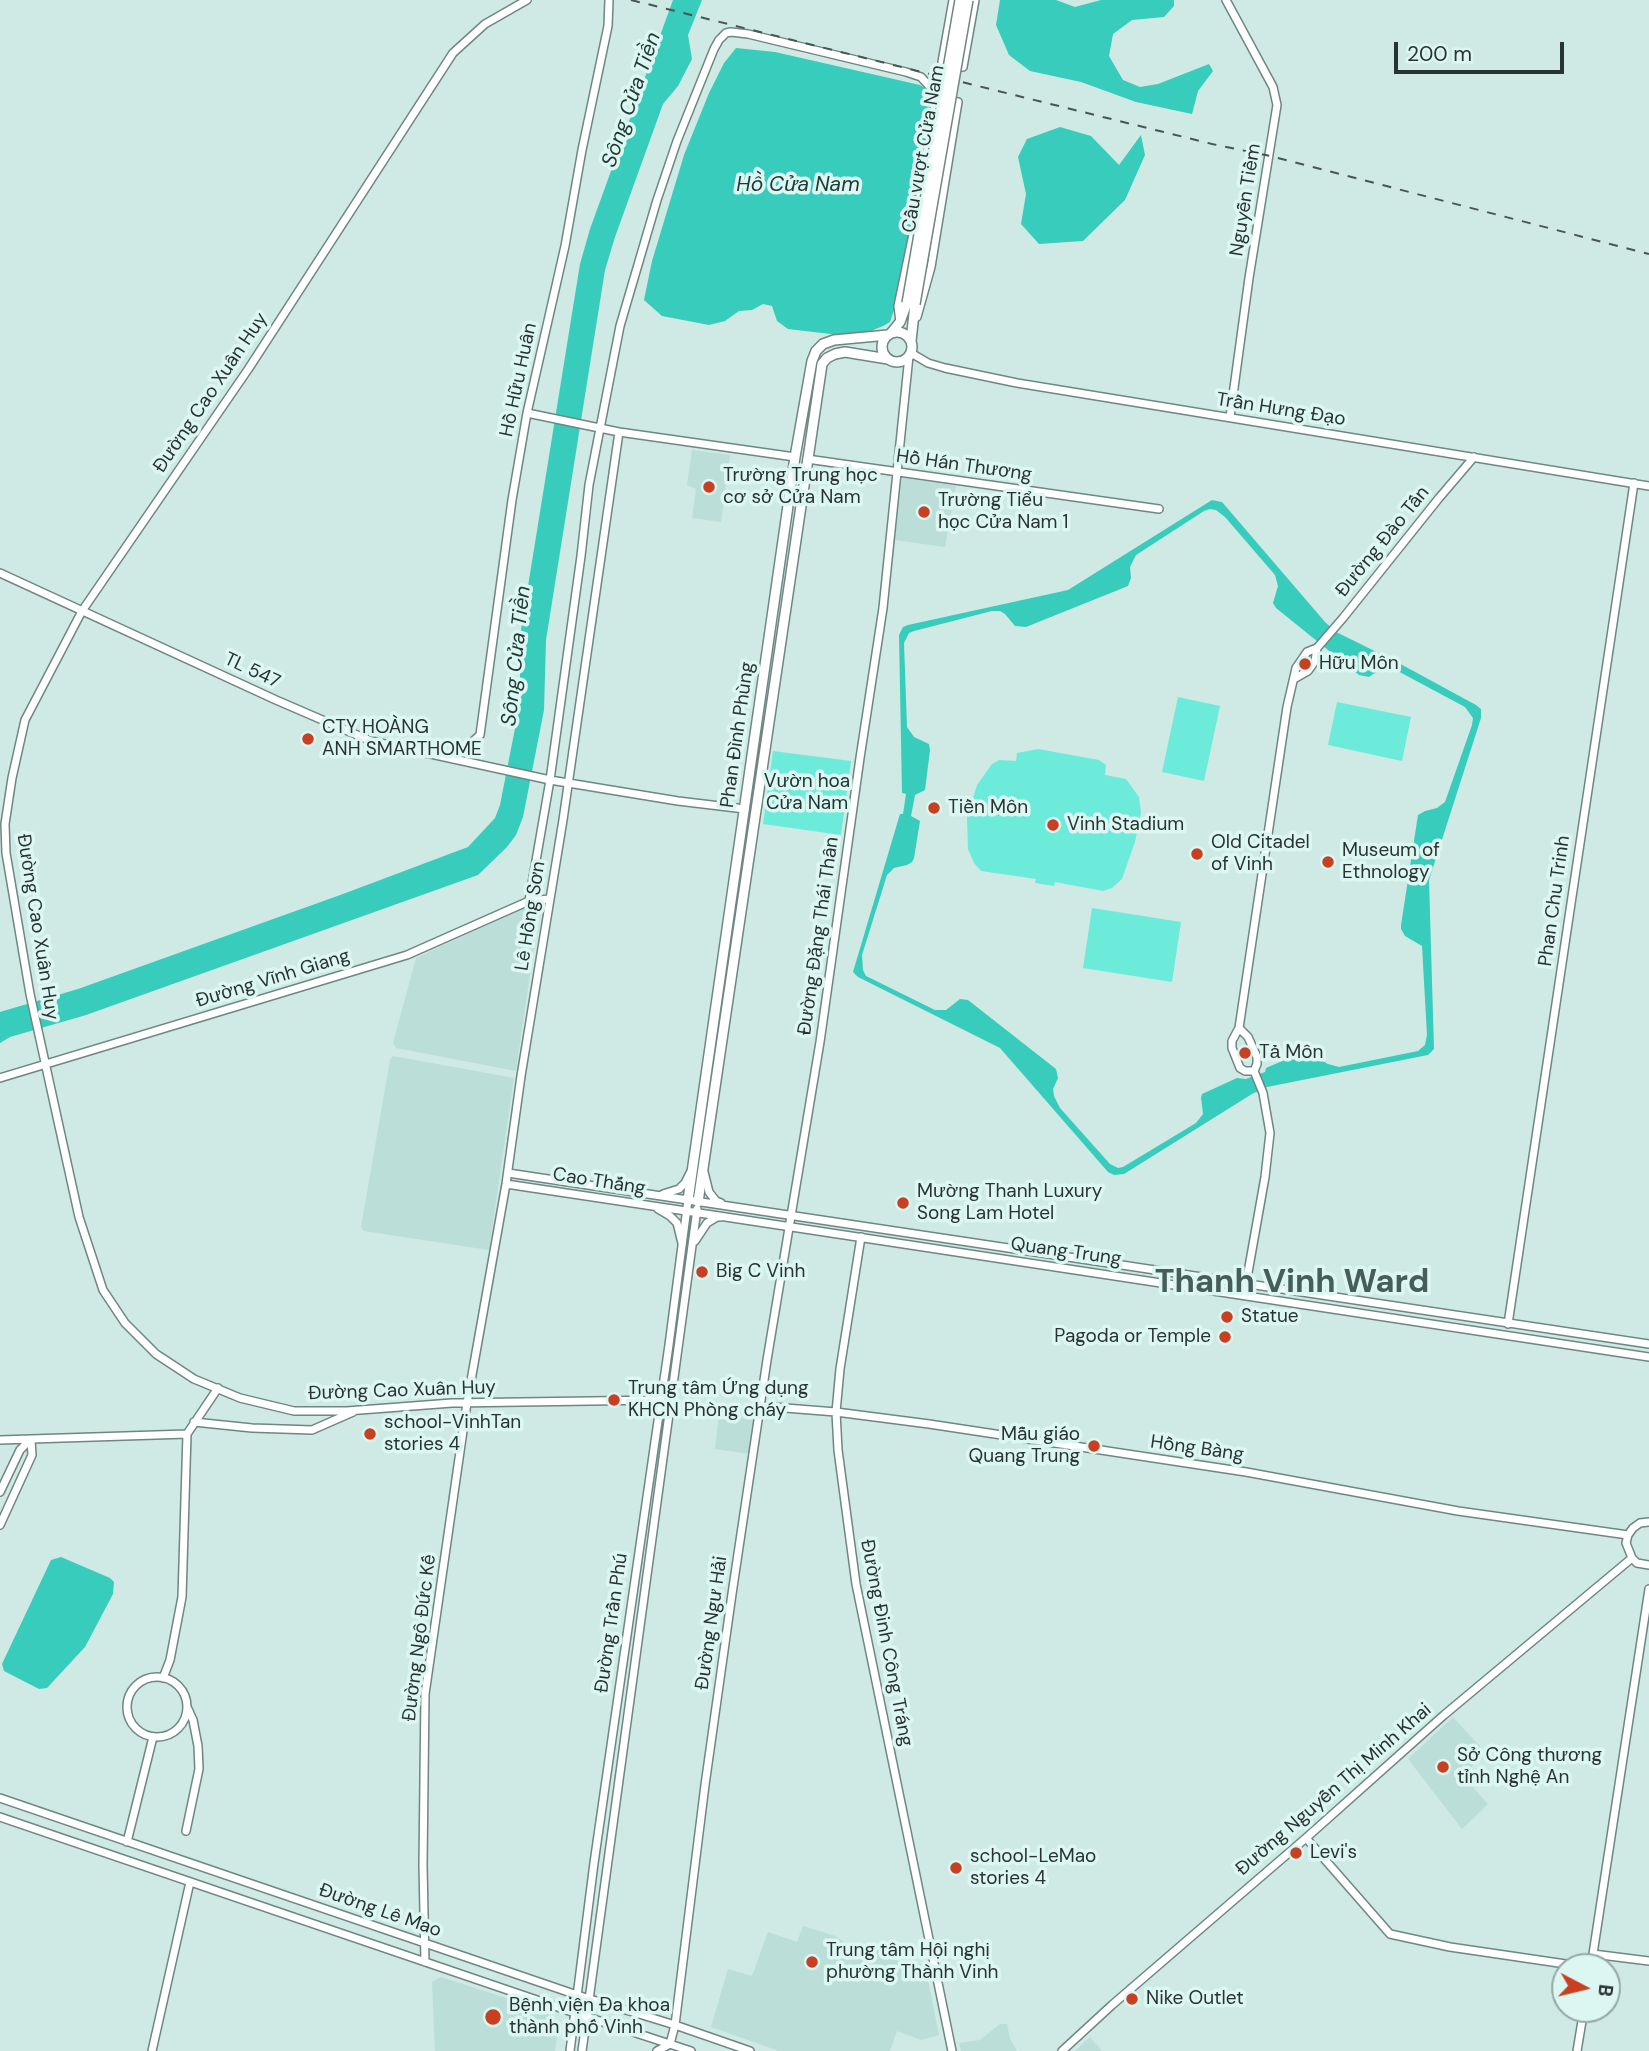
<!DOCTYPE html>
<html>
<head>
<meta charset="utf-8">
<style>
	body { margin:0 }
	#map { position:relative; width:1649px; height:2051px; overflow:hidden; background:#cfe9e4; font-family:"DM Sans",sans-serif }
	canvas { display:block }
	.north { position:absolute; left:1551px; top:1953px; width:70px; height:70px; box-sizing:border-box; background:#dcf6f2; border:2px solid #94a8a5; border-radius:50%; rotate:97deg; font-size:19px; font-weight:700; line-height:28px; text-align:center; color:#293331 }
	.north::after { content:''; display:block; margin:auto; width:24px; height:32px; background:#c93f21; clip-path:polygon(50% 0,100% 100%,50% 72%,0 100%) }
	.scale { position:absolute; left:1394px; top:42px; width:170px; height:32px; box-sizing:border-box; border:4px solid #293331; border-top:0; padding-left:9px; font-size:21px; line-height:24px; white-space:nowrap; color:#293331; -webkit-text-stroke:5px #dcf6f2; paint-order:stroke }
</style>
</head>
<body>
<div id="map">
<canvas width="1649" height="2051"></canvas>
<div class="north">B</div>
<div class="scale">200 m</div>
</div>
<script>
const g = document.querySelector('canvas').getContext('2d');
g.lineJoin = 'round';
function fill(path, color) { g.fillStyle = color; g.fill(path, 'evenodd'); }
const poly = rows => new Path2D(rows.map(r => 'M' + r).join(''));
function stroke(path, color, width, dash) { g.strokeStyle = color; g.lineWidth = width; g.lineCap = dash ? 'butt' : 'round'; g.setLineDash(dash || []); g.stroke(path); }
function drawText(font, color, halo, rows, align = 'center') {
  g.font = font + ' "DM Sans",sans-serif'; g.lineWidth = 7; g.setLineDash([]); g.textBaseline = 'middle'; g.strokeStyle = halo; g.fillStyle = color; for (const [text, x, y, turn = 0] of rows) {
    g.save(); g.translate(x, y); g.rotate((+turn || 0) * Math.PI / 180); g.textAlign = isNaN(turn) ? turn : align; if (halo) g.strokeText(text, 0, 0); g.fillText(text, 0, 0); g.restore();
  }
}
const built = poly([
	[692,450,730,455,721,522,692,518,696,489,687,485],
	[902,478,956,485,945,547,895,540],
	[540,905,516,1071,396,1048,393,1043,416,958,528,906],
	[393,1056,514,1078,489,1250,364,1231,361,1227,390,1060],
	[719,1415,755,1420,750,1454,715,1449],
	[1453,1717,1485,1752,1463,1776,1488,1804,1462,1829,1408,1759],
	[803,1926,835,1936,848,1944,867,1951,879,1950,878,1955,895,1960,925,1965,939,2035,921,2040,897,2031,890,2051,779,2051,711,2027,728,1969,752,1976,768,1932,797,1942],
	[441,1977,546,2011,559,2022,555,2051,435,2051,432,1982],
	[1000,2024,1007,2024,1010,2039,1017,2051,961,2051,959,2043,980,2040],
	[1090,2037,1102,2051,1075,2051]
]);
const green = poly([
	[1178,697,1220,706,1204,781,1162,772],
	[1337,702,1411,717,1402,761,1328,745],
	[1038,749,1099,760,1106,765,1105,775,1126,779,1139,797,1141,813,1135,842,1122,879,1112,888,1103,891,1055,882,1054,886,1035,883,1036,879,981,871,974,863,968,849,967,817,977,785,992,764,999,760,1016,761,1017,753],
	[773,751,851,761,841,835,763,824],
	[1092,908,1181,922,1172,982,1083,968]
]);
const water = poly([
	[673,0,702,0,688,35,692,59,678,86,663,104,615,237,605,270,546,640,544,710,523,817,516,835,507,847,478,875,86,1015,10,1037,0,1043,0,1012,78,989,343,894,468,847,495,818,500,805,520,703,520,636,580,264,590,229],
	[1000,0,1056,0,1075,7,1101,0,1174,0,1174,6,1164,17,1132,20,1113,34,1109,56,1123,80,1140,87,1158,84,1209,64,1213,71,1198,91,1192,114,1136,102,1081,82,1030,71,1009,55,996,25],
	[736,48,775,52,920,85,932,93,898,298,890,322,883,326,856,337,788,329,777,321,772,306,763,304,752,310,739,311,725,321,709,325,662,316,644,300,652,261,684,155,709,93,724,63],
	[1060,127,1091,136,1119,165,1141,135,1145,155,1125,200,1083,241,1039,244,1021,224,1026,194,1018,157,1027,139],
	[1212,500,1222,502,1325,622,1336,632,1395,661,1476,705,1481,709,1481,718,1429,880,1434,1049,1428,1055,1267,1087,1252,1094,1124,1174,1114,1175,1108,1172,1000,1048,858,977,853,972,900,814,903,814,906,794,902,793,899,635,903,627,908,625,1068,590],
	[1210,509,1216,510,1225,517,1275,575,1278,586,1273,603,1276,608,1359,675,1369,677,1379,670,1394,669,1465,707,1473,718,1472,725,1445,802,1437,808,1425,811,1418,815,1401,925,1401,929,1405,936,1422,946,1427,1035,1425,1045,1418,1051,1339,1067,1328,1064,1321,1060,1316,1053,1308,1050,1266,1068,1265,1072,1246,1079,1237,1078,1202,1094,1201,1098,1203,1114,1196,1123,1123,1167,1118,1168,1110,1164,1060,1108,1054,1096,1053,1089,1058,1078,1056,1069,968,1000,960,999,946,1010,935,1010,866,976,863,970,862,955,887,875,894,868,907,865,912,862,914,858,920,821,911,816,915,795,925,790,930,750,929,744,914,737,907,727,904,643,909,633,914,631,992,611,1000,611,1005,614,1015,626,1026,627,1128,586,1131,578,1130,567,1136,555,1204,511],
	[61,1557,110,1578,114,1582,113,1594,85,1647,47,1688,39,1689,4,1671,2,1664,51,1560]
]);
const secondary = poly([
	[527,0,485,24,453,53,249,368,82,611,25,720,12,778,5,824,6,853,30,994,79,1217,103,1290,125,1323,156,1354,194,1379,240,1398,294,1411,347,1411,452,1403,660,1400],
	[953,0,942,62,963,67,975,0],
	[1226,0,1273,87,1277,105,1249,278,1230,417],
	[917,317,931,267,958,102,947,100],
	[911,353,928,363,945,368,1017,383,1649,486],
	[527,413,619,432,795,457],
	[807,459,1159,509],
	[0,573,276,700,371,741,550,780,678,801,745,809],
	[1294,679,1308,671,1315,661,1317,648],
	[453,759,480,735,512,500,527,413,565,246,582,150,608,26,609,0],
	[529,901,550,780,581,556,589,485,620,326,657,200,677,141,714,49,719,40,726,33,731,32,748,34,906,72,921,77,934,91,936,98,935,105,916,220,898,306,900,322],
	[1239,1028,1248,1037,1257,1057,1257,1064,1254,1071,1263,1093,1270,1133,1265,1177,1244,1295],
	[1254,1071,1245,1071,1240,1068,1232,1048,1232,1041,1239,1028,1287,707,1296,668,1307,652,1317,648,1343,618,1439,498,1474,457],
	[0,1078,407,955,529,901,549,899],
	[508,1173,688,1200],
	[506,1184,686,1211],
	[663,1194,679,1189,685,1183,690,1173],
	[658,1209,670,1216,677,1223,682,1243],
	[861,1237,840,1369,836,1412,838,1450,856,1584,952,2051],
	[1508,1324,1634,483],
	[760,1406,836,1412,929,1424,1246,1472,1458,1511,1628,1535],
	[194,1422,252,1428,312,1430,353,1412],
	[0,1440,187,1434],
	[0,1492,20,1450,30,1440],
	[1649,1522,1640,1523,1633,1528,1628,1535,1626,1543,1632,1558,1637,1563,1649,1565],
	[0,1525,32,1455,31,1440],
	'127 1707a30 30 0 1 1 60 0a30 30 0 1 1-60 0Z',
	[163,1678,170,1660,182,1597,187,1434,218,1388],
	[0,1798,577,1995,675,2025,750,2051],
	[0,1817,575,2013,691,2051],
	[186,1831,199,1769,198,1746,193,1720,188,1709],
	[1306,1838,1390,1934,1450,1947,1586,1967],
	[127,1842,153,1737],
	[1593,1954,1649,1961],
	[425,1962,423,1865,425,1694,467,1403,506,1184,521,1076,563,820,619,432],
	[1591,1967,1649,1589],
	[152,2051,190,1882],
	[657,2051,670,2044,675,2025,705,1785,732,1594,767,1360,820,1042,860,758,883,608,909,356],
	[1062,2051,1112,2005,1306,1838,1444,1715,1632,1558],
	[1577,2051,1584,2009]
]);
const primary = poly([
	[704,1172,709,1192,716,1201,721,1203],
	[686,1211,1649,1357],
	[695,1241,707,1223,717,1217,721,1217],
	[570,2051,594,1863,669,1345,688,1200,1649,1344],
	[582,2051,697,1209]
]);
const highway = poly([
	'882 347a15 15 0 1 1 30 0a15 15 0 1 1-30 0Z',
	[891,333,900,322,907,303],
	[911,341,915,304],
	[688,1200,795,457,812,361,816,351,823,344,834,340,888,335],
	[698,1202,822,364,827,358,835,354,845,352,888,359]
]);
const rail = poly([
	[631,0,1212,144,1270,156,1649,254]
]);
const highwayBridge = poly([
	[907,303,960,0],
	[915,304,968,0]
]);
const markers = [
	[709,487,7,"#c93f21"],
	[924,512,7,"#c93f21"],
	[1305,664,7,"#c93f21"],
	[308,739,7,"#c93f21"],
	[934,808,7,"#c93f21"],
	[1053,825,7,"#c93f21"],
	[1197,854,7,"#c93f21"],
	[1328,862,7,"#c93f21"],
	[1245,1053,7,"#c93f21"],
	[903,1203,7,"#c93f21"],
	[702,1272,7,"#c93f21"],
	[1227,1317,7,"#c93f21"],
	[1225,1337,7,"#c93f21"],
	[614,1400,7,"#c93f21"],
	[370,1434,7,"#c93f21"],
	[1094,1446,7,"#c93f21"],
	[1443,1767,7,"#c93f21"],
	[1296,1853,7,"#c93f21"],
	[956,1868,7,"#c93f21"],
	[812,1962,7,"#c93f21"],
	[1132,1999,7,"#c93f21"],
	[493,2017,9,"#c93f21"]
];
const streetNames = [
	["Cầu vượt Cửa Nam",924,149,-80],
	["Nguyễn Tiềm",1246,200,-81],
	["Hồ Hữu Huân",519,380,-78],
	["Đường Cao Xuân Huy",211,393,-56],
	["Trần Hưng Đạo",1281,410,9],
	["Hồ Hán Thương",964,466,8],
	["Đường Đào Tấn",1383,542,-51],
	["TL 547",252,671,25],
	["Phan Đình Phùng",738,735,-82],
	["Phan Chu Trinh",1555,901,-82],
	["Lê Hồng Sơn",531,916,-81],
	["Đường Cao Xuân Huy",37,927,81],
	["Đường Đặng Thái Thân",819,936,-82],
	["Đường Vĩnh Giang",273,979,-17],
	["Cao Thắng",599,1182,9],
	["Quang Trung",1066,1252,8],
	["Đường Cao Xuân Huy",402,1391,-2],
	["Hồng Bàng",1197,1449,8],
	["Đường Trần Phú",612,1623,-82],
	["Đường Ngư Hải",712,1623,-82],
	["Đường Ngô Đức Kế",420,1638,-83],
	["Đường Đinh Công Tráng",886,1643,79],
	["Đường Nguyễn Thị Minh Khai",1334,1790,-41],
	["Đường Lê Mao",380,1911,19]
];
const poiNames = [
	["Trường Trung học",723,476],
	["cơ sở Cửa Nam",723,498],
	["Trường Tiểu",938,501],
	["học Cửa Nam 1",938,523],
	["Hữu Môn",1319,664],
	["CTY HOÀNG",322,728],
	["ANH SMARTHOME",322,750],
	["Tiền Môn",948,808],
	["Vinh Stadium",1067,825],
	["Old Citadel",1211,843],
	["of Vinh",1211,865],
	["Museum of",1342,851],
	["Ethnology",1342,873],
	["Tả Môn",1259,1053],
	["Mường Thanh Luxury",917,1192],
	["Song Lam Hotel",917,1214],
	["Big C Vinh",716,1272],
	["Statue",1241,1317],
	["Pagoda or Temple",1211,1337,"right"],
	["Trung tâm Ứng dụng",628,1389],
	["KHCN Phòng cháy",628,1411],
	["school-VinhTan",384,1423],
	["stories 4",384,1445],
	["Mẫu giáo",1080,1435,"right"],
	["Quang Trung",1080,1457,"right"],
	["Sở Công thương",1457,1756],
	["tỉnh Nghệ An",1457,1778],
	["Levi's",1310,1853],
	["school-LeMao",970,1857],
	["stories 4",970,1879],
	["Trung tâm Hội nghị",826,1951],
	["phường Thành Vinh",826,1973],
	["Nike Outlet",1146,1999],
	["Bệnh viện Đa khoa",509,2006],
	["thành phố Vinh",509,2028]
];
const parkNames = [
	["Vườn hoa",807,782],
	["Cửa Nam",807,804]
];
const waterNames = [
	["Sông Cửa Tiền",632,100,-71],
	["Hồ Cửa Nam",798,185],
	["Sông Cửa Tiền",517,656,-84]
];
const townNames = [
	["Thanh Vinh Ward",1292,1283]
];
fill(built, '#bbded8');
fill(green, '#6debda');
fill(water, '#37ccbb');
stroke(secondary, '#6f8682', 10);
stroke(primary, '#6f8682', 10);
stroke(highway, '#6f8682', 12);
stroke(secondary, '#fff', 7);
stroke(primary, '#fff', 7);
stroke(highway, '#fff', 9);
stroke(rail, '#485552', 2, [9, 9]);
stroke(highwayBridge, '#6f8682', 12, []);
stroke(highwayBridge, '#fff', 9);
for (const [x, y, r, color] of markers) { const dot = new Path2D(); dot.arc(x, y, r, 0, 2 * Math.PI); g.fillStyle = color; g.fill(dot); stroke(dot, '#dcf6f2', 2.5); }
drawText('19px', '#293331', '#dcf6f2', streetNames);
drawText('19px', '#293331', '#dcf6f2', poiNames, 'left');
drawText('19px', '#1b332f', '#dcf6f2', parkNames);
drawText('italic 21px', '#223a36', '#dcf6f2', waterNames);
drawText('bold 33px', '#475d59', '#dcf6f2', townNames);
</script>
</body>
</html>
